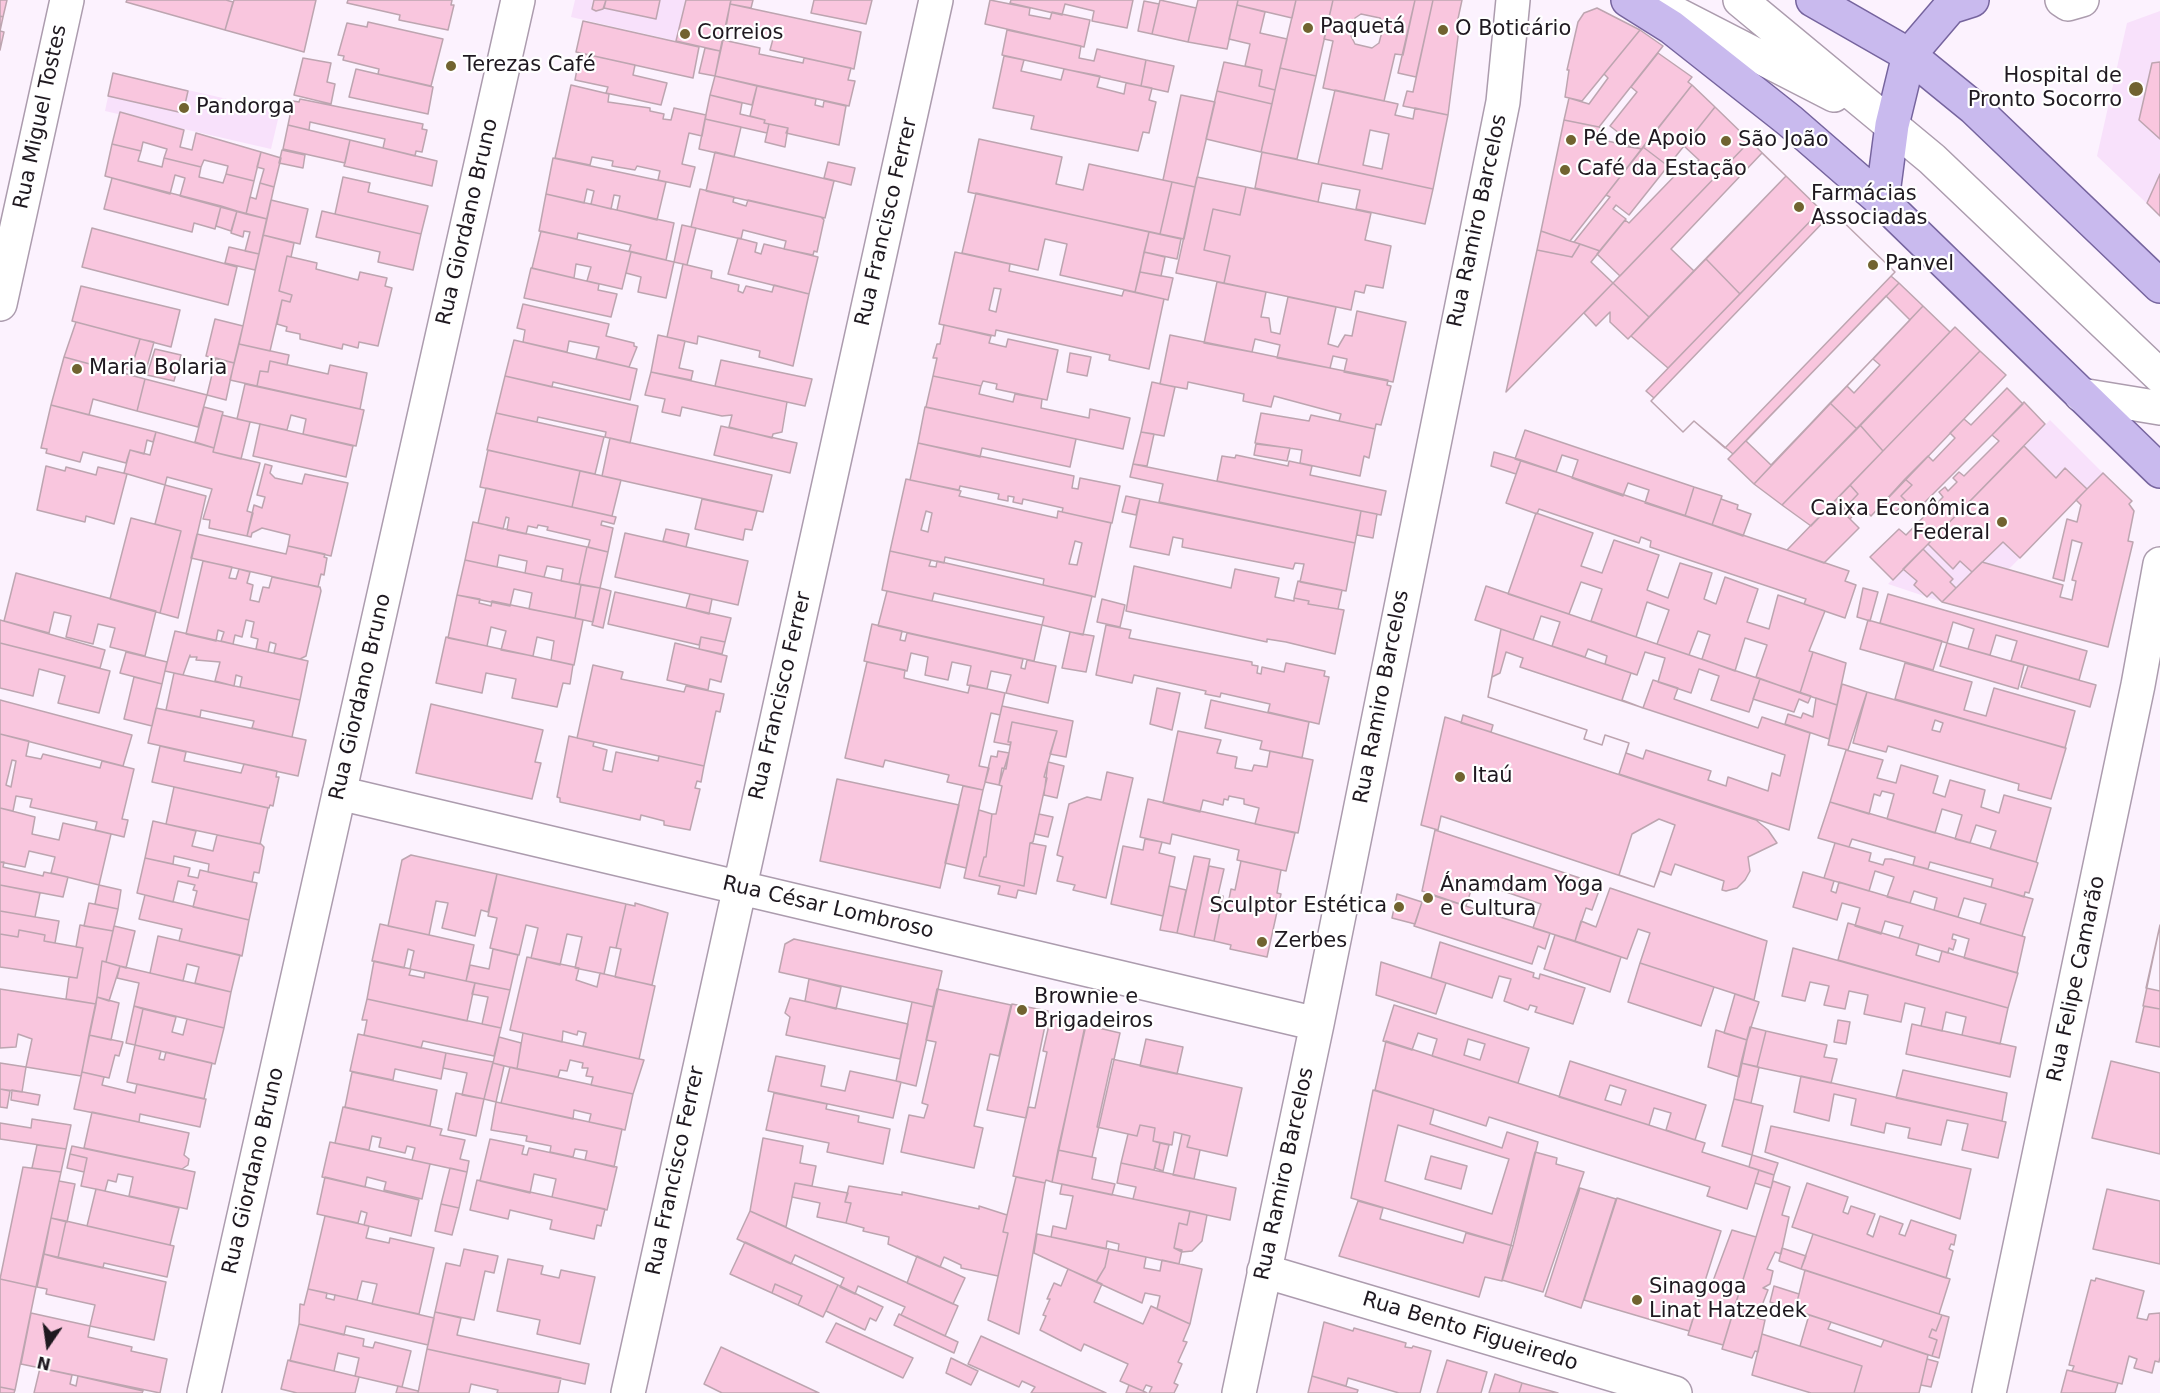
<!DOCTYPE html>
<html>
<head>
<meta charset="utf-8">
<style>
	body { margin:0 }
	#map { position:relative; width:2160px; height:1393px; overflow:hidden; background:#fcf2fe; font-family:"DejaVu Sans",sans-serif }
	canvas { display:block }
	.north { position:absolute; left:18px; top:1315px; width:60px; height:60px; -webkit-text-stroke:4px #fff; paint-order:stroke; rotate:193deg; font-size:16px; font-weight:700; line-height:24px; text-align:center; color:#1f1920 }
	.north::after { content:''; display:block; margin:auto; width:21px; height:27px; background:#1f1920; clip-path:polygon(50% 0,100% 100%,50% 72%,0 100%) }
</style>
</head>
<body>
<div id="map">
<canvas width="2160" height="1393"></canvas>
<div class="north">N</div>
</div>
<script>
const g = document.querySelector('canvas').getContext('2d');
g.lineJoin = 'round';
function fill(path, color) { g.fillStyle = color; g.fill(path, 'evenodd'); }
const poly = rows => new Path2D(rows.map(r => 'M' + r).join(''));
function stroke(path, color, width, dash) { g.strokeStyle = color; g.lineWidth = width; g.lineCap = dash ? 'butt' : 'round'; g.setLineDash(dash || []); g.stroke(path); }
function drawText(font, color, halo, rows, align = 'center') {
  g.font = font + ' "DejaVu Sans",sans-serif'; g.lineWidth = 4.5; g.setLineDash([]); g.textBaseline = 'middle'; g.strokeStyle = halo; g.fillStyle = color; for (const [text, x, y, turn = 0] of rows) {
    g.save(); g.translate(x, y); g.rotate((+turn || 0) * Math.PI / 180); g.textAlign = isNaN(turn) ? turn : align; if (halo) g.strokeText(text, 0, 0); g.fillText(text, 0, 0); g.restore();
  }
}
const built = poly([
	[575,0,732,0,720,51,571,17],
	[2160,11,2160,216,2097,156,2127,23],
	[113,73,280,111,271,149,105,111],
	[2050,420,2103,473,2009,569,1982,562,1942,602,1888,584]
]);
const building = poly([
	[0,0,7,0,3,17,0,16,0,0],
	[127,0,226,0,233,2,225,30,126,2,127,0],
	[234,0,316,0,304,52,225,30,234,0],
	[348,0,452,0,451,5,454,5,448,30,399,20,400,15,347,3,348,0],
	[594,0,606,0,603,9,596,11,592,9,594,0],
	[606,0,660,0,656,19,604,8,606,0],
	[686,0,731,0,720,51,676,41,686,0],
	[731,0,753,0,751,8,730,4,731,0],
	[814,0,872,0,866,24,811,13,814,0],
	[990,0,1030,8,1029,15,1050,19,1052,12,1090,20,1084,47,985,24,990,0],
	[1011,0,1133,0,1127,28,1092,21,1094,11,1065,4,1062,15,1010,3,1011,0],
	[1160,0,1196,8,1188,42,1152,34,1160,0],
	[1198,0,1238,0,1227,49,1188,42,1198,0],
	[1238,0,1296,0,1292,18,1237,5,1238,0],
	[1296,0,1333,0,1316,76,1280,68,1296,0],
	[1333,0,1415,0,1403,55,1395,54,1384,101,1323,88,1333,41,1324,39,1333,0],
	[1361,14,1380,18,1384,24,1379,43,1372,48,1355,44,1351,36,1355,18,1361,14],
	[1415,0,1433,0,1416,77,1398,73,1415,0],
	[1433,0,1462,0,1456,28,1459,29,1448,115,1403,106,1407,91,1413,92,1433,0],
	[1144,1,1159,4,1152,34,1138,31,1144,1],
	[730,4,861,32,854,69,770,50,773,39,770,37,726,27,730,4],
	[1237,5,1265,12,1260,33,1287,39,1275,90,1259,86,1262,70,1245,66,1250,44,1229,39,1237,5],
	[1597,8,1640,30,1582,101,1565,97,1569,70,1567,70,1578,22,1584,13,1597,8],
	[0,16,3,17,0,31,4,32,0,50,0,16],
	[583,21,699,47,693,78,576,52,583,21],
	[368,22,443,39,431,86,378,74,379,69,343,60,344,56,338,55,347,23,367,27,368,22],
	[1007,30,1081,46,1079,58,1094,61,1097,49,1146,60,1141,86,1002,55,1007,30],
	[1640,30,1663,46,1599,127,1564,120,1569,98,1589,104,1608,78,1604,74,1640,30],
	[723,40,760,48,759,54,803,63,804,58,851,68,848,80,855,81,849,106,715,76,723,40],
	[705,48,720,51,715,76,699,73,705,48],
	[580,53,635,65,633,75,667,83,661,105,606,93,608,87,575,80,580,53],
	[1658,53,1692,77,1688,82,1692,85,1642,149,1623,146,1628,140,1610,126,1637,92,1631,87,1658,53],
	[1004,56,1024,60,1021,71,1061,80,1064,69,1100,76,1097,87,1124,94,1126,83,1152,88,1149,100,1156,102,1149,133,1143,132,1138,151,1031,129,1034,116,993,108,1004,56],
	[303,58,331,63,327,82,335,84,331,104,294,95,303,58],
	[1146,60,1174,66,1168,92,1141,86,1146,60],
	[1224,62,1262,70,1259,86,1275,90,1272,104,1217,91,1224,62],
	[2160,62,2160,139,2139,120,2152,63,2160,62],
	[1280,68,1316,76,1297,159,1261,152,1280,68],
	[356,69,433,87,428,114,349,97,356,69],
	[113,73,188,91,183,113,108,96,113,73],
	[715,76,757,86,752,105,710,95,715,76],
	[571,85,609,94,608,102,650,108,650,111,664,114,663,119,671,120,674,108,706,115,702,136,689,133,682,164,695,167,690,187,658,180,660,171,637,166,635,170,612,166,613,161,592,157,590,165,555,158,571,85],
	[1692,85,1715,107,1668,166,1643,147,1692,85],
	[757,86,816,99,815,105,823,107,824,101,846,106,839,145,786,133,788,128,764,123,765,120,750,116,757,86],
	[1335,90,1398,104,1395,115,1413,119,1415,108,1448,115,1433,189,1318,164,1335,90],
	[1370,130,1389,134,1382,169,1363,165,1370,130],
	[1217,91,1272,104,1261,152,1206,139,1217,91],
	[710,95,742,103,740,114,765,120,764,123,769,124,767,133,705,119,710,95],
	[1181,95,1215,102,1195,187,1163,180,1181,95],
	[300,99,423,124,422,129,427,130,422,152,416,151,415,156,383,148,385,139,310,122,309,130,288,125,293,101,299,102,300,99],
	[1715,107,1750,141,1620,276,1597,254,1625,220,1629,223,1689,161,1694,165,1699,160,1684,146,1715,107],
	[120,112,184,130,180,147,192,150,196,133,261,152,254,181,226,174,228,166,204,160,201,167,164,158,167,149,143,142,141,151,112,144,120,112],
	[705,119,741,127,734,157,699,149,705,119],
	[1564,120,1599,127,1602,129,1599,139,1642,149,1570,241,1541,231,1564,120],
	[769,124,788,128,785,147,765,142,769,124],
	[288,125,350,140,345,163,283,149,288,125],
	[979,139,1062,157,1056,184,1083,190,1089,164,1172,182,1160,234,968,192,979,139],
	[350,140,437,161,432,186,344,166,350,140],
	[1750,141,1786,176,1649,317,1613,283,1750,141],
	[112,144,141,151,138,161,162,167,164,158,201,167,199,177,223,183,226,174,254,181,246,214,180,196,185,178,175,175,170,194,105,176,112,144],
	[1643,147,1668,166,1629,215,1616,205,1613,209,1626,219,1600,251,1574,242,1610,197,1606,195,1643,147],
	[282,150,305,155,303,168,279,163,282,150],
	[261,152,281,158,274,187,260,183,264,169,257,167,261,152],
	[715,152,834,181,825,218,706,191,715,152],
	[1262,152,1433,189,1425,224,1356,209,1360,190,1322,183,1318,202,1255,188,1262,152],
	[1762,153,1786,176,1694,271,1671,249,1762,153],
	[553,158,666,182,657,220,617,210,620,196,614,195,611,209,591,204,594,191,587,189,584,203,546,194,553,158],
	[828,162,855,168,851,185,824,178,828,162],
	[2160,174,2160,216,2147,203,2160,174],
	[1786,176,1821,210,1740,294,1706,259,1786,176],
	[343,177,370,183,368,192,428,206,421,234,335,214,343,177],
	[1197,177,1246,187,1240,215,1213,209,1204,250,1230,256,1224,283,1176,273,1197,177],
	[112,178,221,206,215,229,194,223,192,232,104,209,112,178],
	[1172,182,1195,187,1184,239,1160,234,1172,182],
	[260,183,274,187,267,219,246,214,250,197,256,199,260,183],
	[1246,187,1371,213,1365,240,1391,246,1383,288,1366,285,1364,293,1355,291,1351,310,1224,283,1230,256,1204,250,1213,209,1240,215,1246,187],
	[700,189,734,197,733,202,746,206,748,200,821,217,824,220,817,252,814,251,813,255,784,249,786,241,743,230,741,239,691,227,700,189],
	[976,193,1149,232,1135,292,1060,275,1067,244,1045,239,1038,270,962,253,976,193],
	[546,194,674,223,666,260,629,251,631,245,578,233,577,239,539,231,546,194],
	[271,200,308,209,300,244,263,235,271,200],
	[221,206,237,211,231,231,216,226,221,206],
	[1821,210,1828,217,1833,212,1895,272,1891,276,1899,283,1733,454,1694,421,1683,432,1651,401,1654,398,1646,391,1821,210],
	[237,211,267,219,259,254,245,251,250,232,244,231,243,237,231,233,237,211],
	[322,211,421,234,413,270,378,262,380,252,316,237,322,211],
	[1833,212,1895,272,1725,448,1694,421,1683,432,1651,401,1833,212],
	[682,225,696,228,687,265,674,262,682,225],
	[92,228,237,267,228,305,82,267,92,228],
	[541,231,631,252,622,289,587,281,591,267,576,264,574,278,532,268,541,231],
	[1541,231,1570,241,1580,244,1572,257,1537,250,1541,231],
	[1149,232,1181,239,1177,259,1144,252,1149,232],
	[263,235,294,243,291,257,287,256,279,291,292,295,290,302,282,300,270,351,239,344,263,235],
	[738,238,757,243,755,252,761,254,764,244,818,257,809,294,728,274,738,238],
	[1580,244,1600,251,1591,262,1613,283,1506,392,1537,250,1572,257,1580,244],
	[229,247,259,254,255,270,225,263,229,247],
	[631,252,674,262,666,298,638,292,641,277,626,273,631,252],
	[955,252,1010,264,1009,271,1122,296,1124,290,1164,299,1149,369,1109,360,1110,355,996,330,995,336,939,324,955,252],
	[994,288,1001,289,996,312,989,310,994,288],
	[1144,252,1165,257,1161,276,1140,272,1144,252],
	[287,256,317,263,316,269,358,280,360,272,387,278,385,286,392,288,378,346,359,342,358,348,343,344,342,349,300,339,300,334,286,331,287,327,277,324,282,300,290,302,292,295,279,291,287,256],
	[1706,259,1740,294,1668,368,1631,336,1706,259],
	[683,264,712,271,711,278,739,285,738,291,743,293,746,286,772,292,774,285,809,294,793,366,759,357,760,351,698,336,697,344,667,337,683,264],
	[531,268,599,284,598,290,617,294,611,317,524,298,531,268],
	[1140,272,1173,278,1168,300,1135,292,1140,272],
	[1217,282,1266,292,1261,317,1269,318,1271,332,1280,334,1288,297,1336,307,1328,344,1338,347,1345,335,1352,336,1357,311,1406,322,1393,382,1344,372,1347,359,1333,356,1330,368,1277,358,1280,345,1255,339,1252,352,1204,343,1217,282],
	[1613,283,1649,317,1628,339,1610,322,1610,312,1596,326,1584,313,1613,283],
	[1899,283,1923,306,1754,484,1728,459,1899,283],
	[81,286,180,310,171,347,72,321,81,286],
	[1886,296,1910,320,1771,465,1746,441,1886,296],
	[523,304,609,324,606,336,634,343,634,346,637,347,629,367,596,359,599,347,569,341,567,352,523,342,525,330,517,328,523,304],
	[1923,306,1950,332,1857,429,1830,403,1847,386,1854,393,1880,365,1873,359,1923,306],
	[215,319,243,326,234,363,206,356,215,319],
	[76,322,140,339,131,370,114,365,112,370,64,357,76,322],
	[944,325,991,336,989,343,1006,347,1008,339,1058,350,1047,400,996,389,997,384,983,381,981,386,933,376,937,358,933,358,937,344,940,344,944,325],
	[1955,327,1980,351,1883,451,1860,425,1955,327],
	[658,335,685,341,679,368,693,371,691,380,651,372,658,335],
	[1170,335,1388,380,1387,385,1391,386,1381,425,1376,424,1375,429,1339,421,1341,414,1274,396,1271,407,1243,401,1244,394,1188,382,1187,389,1160,384,1170,335],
	[140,339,154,342,146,370,132,366,140,339],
	[514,340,637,369,630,400,553,382,552,387,505,376,514,340],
	[239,344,289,355,287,365,270,361,268,372,260,371,257,386,230,380,239,344],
	[155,349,181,355,174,381,147,375,155,349],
	[1980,351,2006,375,1871,516,1861,506,1850,519,1842,511,1858,494,1850,485,1980,351],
	[1070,353,1091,357,1087,376,1067,372,1070,353],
	[64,357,145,379,137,411,93,399,89,415,51,405,64,357],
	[216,358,234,363,226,400,207,395,216,358],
	[721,360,812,379,805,406,715,386,721,360],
	[270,361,328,374,330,365,367,373,360,409,257,386,260,371,268,372,270,361],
	[651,372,787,402,782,432,773,434,772,438,729,427,732,415,722,416,682,407,680,416,662,412,665,399,645,395,651,372],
	[505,376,638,406,630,443,605,437,606,432,538,417,537,422,496,413,505,376],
	[933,376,981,386,979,394,1013,402,1015,394,1042,399,1041,408,1089,418,1090,409,1130,418,1123,449,926,407,933,376],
	[145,379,207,395,198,427,137,411,145,379],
	[1152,382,1175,387,1164,436,1141,432,1152,382],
	[245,384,364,410,356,446,303,434,306,419,291,415,287,430,237,419,245,384],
	[2007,388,2023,404,1916,511,1901,496,1912,485,1905,479,1928,456,1933,461,1955,438,1950,433,1964,419,1971,425,2007,388],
	[2024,402,2045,424,1893,580,1870,557,1899,529,1906,535,1943,497,1939,492,1945,487,1948,491,1957,482,1953,478,1959,472,1964,476,1999,441,1992,435,2024,402],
	[1830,403,1857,429,1782,505,1754,484,1830,403],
	[51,405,156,432,153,442,147,440,144,454,130,450,126,463,83,452,80,462,46,453,47,449,41,448,51,405],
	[204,407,223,412,214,448,195,442,204,407],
	[925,407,1076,439,1070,467,982,448,980,457,918,443,925,407],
	[496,413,604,437,595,474,487,450,496,413],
	[1261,413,1309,421,1311,415,1375,429,1369,458,1364,456,1360,476,1300,463,1302,450,1255,443,1261,413],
	[222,415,250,422,241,459,213,452,222,415],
	[260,424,353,446,346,477,253,456,260,424],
	[1860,425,1883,451,1811,526,1782,505,1860,425],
	[721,426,797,443,790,473,714,455,721,426],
	[1525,430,1694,487,1685,516,1645,503,1649,490,1628,483,1623,496,1572,478,1578,460,1562,455,1556,472,1515,459,1525,430],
	[156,432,214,448,213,452,260,463,247,511,253,513,247,536,209,528,210,520,203,519,212,489,167,477,165,485,124,473,130,450,150,455,156,432],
	[1141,432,1154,434,1147,466,1133,464,1141,432],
	[610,438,772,475,763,512,602,476,610,438],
	[918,443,1074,476,1072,488,1078,489,1080,478,1120,486,1112,523,1062,512,1063,508,1023,499,1022,504,1013,502,1014,497,1008,496,1008,501,998,499,999,494,960,486,959,490,910,480,918,443],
	[1256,444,1290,448,1287,461,1254,455,1256,444],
	[2024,446,2056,478,2065,468,2087,489,2020,558,2003,542,1972,572,1960,561,1953,569,1928,544,2024,446],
	[488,450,580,471,572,507,480,487,488,450],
	[1494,452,1521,460,1516,474,1491,466,1494,452],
	[1236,455,1288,466,1289,461,1312,466,1310,475,1386,491,1381,515,1217,481,1222,456,1235,458,1236,455],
	[1521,460,1849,571,1845,581,1856,585,1845,618,1804,604,1806,599,1650,547,1651,541,1641,537,1639,543,1539,509,1537,514,1506,503,1521,460],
	[265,464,272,466,270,473,275,478,302,484,305,474,348,483,331,556,288,546,290,535,262,528,252,533,251,537,247,536,254,505,262,508,265,497,257,495,265,464],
	[1133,464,1361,511,1355,543,1159,502,1163,484,1130,477,1133,464],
	[46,466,65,471,66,467,96,475,98,467,127,474,114,524,86,516,85,522,37,510,46,466],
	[580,471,621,480,612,516,572,507,580,471],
	[2103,473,2132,501,2129,504,2134,511,2128,541,2133,542,2108,647,1942,602,1982,562,2063,585,2060,597,2072,600,2076,581,2072,580,2082,543,2072,540,2064,581,2053,578,2067,519,2077,522,2081,505,2076,500,2103,473],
	[906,479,961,491,959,496,1057,518,1058,511,1111,523,1095,597,1043,585,1044,579,945,557,944,563,890,551,906,479],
	[926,511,932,513,928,532,921,530,926,511],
	[1075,541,1082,543,1077,565,1069,564,1075,541],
	[1905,479,1912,485,1901,496,1906,501,1895,513,1884,502,1905,479],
	[165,485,206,496,178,618,160,613,181,531,155,524,165,485],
	[1850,485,1858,494,1842,511,1859,528,1824,563,1787,550,1850,485],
	[1694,487,1722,496,1712,525,1685,516,1694,487],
	[486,488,616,517,614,524,602,521,601,525,613,528,608,552,588,547,590,540,547,530,548,527,538,525,537,528,528,526,526,534,507,530,509,518,506,517,503,529,478,523,486,488],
	[1126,496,1140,499,1136,515,1122,512,1126,496],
	[702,499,757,511,752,530,745,529,743,540,695,529,702,499],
	[1140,499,1355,543,1346,591,1300,582,1304,564,1295,563,1293,569,1182,547,1183,539,1173,537,1169,555,1130,547,1140,499],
	[1721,499,1738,505,1737,509,1751,514,1743,536,1712,525,1721,499],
	[1361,511,1377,514,1373,538,1357,535,1361,511],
	[1536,513,1593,533,1581,566,1602,573,1614,540,1659,555,1647,590,1668,598,1680,563,1712,573,1704,599,1716,604,1725,577,1758,589,1747,622,1769,629,1778,595,1825,611,1809,651,1813,652,1800,693,1756,677,1767,645,1745,638,1735,671,1702,659,1710,635,1698,631,1689,655,1657,644,1669,610,1647,602,1636,637,1591,621,1602,589,1581,582,1569,614,1508,594,1536,513],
	[131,518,181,531,160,613,110,599,131,518],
	[473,522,587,547,579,584,561,581,563,569,547,566,544,577,525,573,527,561,499,555,497,567,465,560,473,522],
	[666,529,689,534,686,547,663,541,666,529],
	[625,533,748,561,738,605,615,577,625,533],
	[197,534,286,554,288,546,325,554,324,557,327,558,324,575,321,574,318,587,191,558,197,534],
	[587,547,608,552,600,588,579,584,587,547],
	[1923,549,1953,579,1950,582,1956,588,1942,602,1932,592,1927,597,1914,585,1917,581,1903,569,1923,549],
	[890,551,931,560,929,566,936,567,937,561,1092,596,1083,635,1042,625,1044,617,934,593,932,601,882,590,890,551],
	[465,560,581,585,575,618,529,609,532,593,514,589,510,606,457,595,465,560],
	[203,561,232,567,229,578,236,579,239,569,250,572,247,583,253,585,250,600,259,602,263,587,269,588,272,577,320,587,321,591,306,656,300,659,274,653,276,644,270,642,268,652,256,649,258,639,251,637,254,622,246,620,242,637,235,635,233,644,221,641,224,632,218,630,216,641,186,634,203,561],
	[1134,566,1231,588,1235,569,1279,578,1275,597,1294,601,1294,598,1309,601,1308,604,1344,610,1335,654,1286,642,1267,639,1267,642,1126,611,1134,566],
	[16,573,156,611,145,656,110,647,115,628,98,624,93,644,66,637,71,616,54,612,49,633,4,621,16,573],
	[1298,581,1342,590,1338,609,1308,604,1309,601,1294,598,1298,581],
	[581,585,600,588,593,622,575,618,581,585],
	[1486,586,1760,679,1749,712,1711,700,1719,676,1699,669,1691,693,1658,682,1665,658,1645,652,1637,675,1605,664,1607,656,1588,649,1585,657,1552,646,1560,622,1541,616,1533,640,1475,620,1486,586],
	[600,588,611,591,603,628,592,625,600,588],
	[1863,588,1878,592,1870,621,1857,617,1863,588],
	[887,591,1042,625,1034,661,878,626,887,591],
	[615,592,731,618,725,642,701,637,699,645,608,624,615,592],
	[690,594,712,599,709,614,686,608,690,594],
	[1888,594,2087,651,2079,680,2011,661,2017,641,1996,635,1990,655,1968,649,1974,629,1953,622,1947,643,1880,623,1888,594],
	[457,595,480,599,479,603,491,606,492,601,583,620,574,665,551,660,554,641,537,637,533,656,501,650,506,631,491,627,487,646,448,638,457,595],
	[1102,599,1125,605,1120,627,1097,622,1102,599],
	[0,620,105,650,100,668,0,643,0,620],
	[1868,620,1942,641,1933,670,1860,649,1868,620],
	[872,624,902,631,900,640,905,641,907,633,1023,659,1021,668,1025,669,1027,660,1056,666,1048,703,1006,693,1011,675,991,671,987,689,967,685,971,666,952,662,948,680,925,675,928,657,911,653,907,671,864,661,872,624],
	[1106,625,1131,630,1129,638,1252,662,1252,665,1258,666,1257,673,1261,674,1262,667,1284,672,1286,663,1325,671,1324,676,1329,677,1319,724,1268,712,1270,704,1221,693,1220,697,1205,694,1206,691,1134,675,1132,683,1096,675,1106,625],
	[1501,629,1631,673,1622,700,1643,708,1653,680,1678,688,1674,699,1758,728,1762,717,1810,733,1789,830,1619,774,1629,743,1605,735,1602,745,1584,739,1587,730,1488,697,1501,629],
	[175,631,308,661,300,700,240,687,242,677,236,675,234,686,215,681,220,662,196,660,197,657,190,657,190,655,183,675,165,671,175,631],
	[1070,632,1094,636,1086,672,1062,668,1070,632],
	[446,637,573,665,570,684,563,683,557,707,512,698,516,679,486,673,482,693,436,683,446,637],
	[701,637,725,642,722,654,699,649,701,637],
	[0,643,110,671,99,713,58,703,65,676,39,669,33,696,0,688,0,643],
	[675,643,727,656,721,682,710,679,708,690,667,680,675,643],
	[1947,643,2024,665,2018,689,1940,666,1947,643],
	[126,652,167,662,162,684,120,673,126,652],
	[1506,652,1523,658,1520,667,1785,755,1780,776,1772,773,1768,791,1728,777,1726,786,1708,780,1711,771,1646,750,1643,759,1626,753,1629,743,1605,735,1602,745,1584,739,1587,730,1488,697,1492,677,1500,673,1506,652],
	[1813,652,1846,663,1837,705,1800,693,1813,652],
	[867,662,905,670,904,678,968,693,970,685,1005,693,1000,715,991,713,979,766,989,768,983,790,947,782,949,775,885,760,883,767,845,758,867,662],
	[1905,663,1972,682,1964,710,1986,716,1994,688,2075,711,2065,748,1895,699,1905,663],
	[593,665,623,672,621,679,684,692,686,686,724,694,720,712,716,711,704,766,577,738,593,665],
	[2028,666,2096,685,2090,707,2021,687,2028,666],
	[174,673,300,700,292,737,252,728,254,721,201,710,200,717,166,710,174,673],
	[134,677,162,684,152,726,124,719,134,677],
	[1760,679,1811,696,1808,703,1799,699,1794,712,1753,699,1760,679],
	[1842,684,1867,692,1848,750,1828,745,1842,684],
	[1157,688,1180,693,1172,730,1150,724,1157,688],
	[1867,692,2066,748,2051,799,2018,790,2019,784,1888,746,1886,752,1853,743,1867,692],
	[1935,720,1943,723,1940,732,1932,730,1935,720],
	[1816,698,1837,705,1829,739,1785,724,1788,714,1801,718,1803,713,1813,717,1816,698],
	[0,700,132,735,123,766,0,734,0,700],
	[1211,700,1309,722,1302,758,1260,749,1262,741,1205,728,1211,700],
	[431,704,543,730,535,762,541,763,532,799,416,773,431,704],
	[1002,706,1073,721,1066,757,1050,754,1057,731,1012,722,1008,742,1011,742,1010,745,994,742,1002,706],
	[156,708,306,740,298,776,148,743,156,708],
	[1463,715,1493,725,1491,732,1461,723,1463,715],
	[1445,717,1756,820,1768,830,1777,843,1748,857,1750,871,1745,880,1737,888,1726,891,1722,890,1724,881,1675,864,1671,875,1660,871,1654,887,1441,816,1438,830,1421,825,1445,717],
	[1012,722,1057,731,1044,777,1047,778,1033,842,1030,843,1024,886,979,876,984,857,986,857,992,814,996,814,1002,786,999,785,1002,768,1006,769,1011,742,1008,742,1012,722],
	[1178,731,1221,740,1217,753,1237,757,1235,768,1252,771,1254,765,1267,767,1270,751,1313,760,1298,833,1255,824,1259,808,1244,804,1244,799,1229,796,1228,800,1224,799,1223,805,1203,800,1200,812,1163,803,1178,731],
	[0,734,29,741,26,756,41,759,43,754,100,768,102,761,134,769,122,819,128,820,124,837,95,830,97,822,30,807,32,799,16,796,13,811,0,808,0,734],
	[12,760,16,761,11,787,6,785,12,760],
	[569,736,594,742,593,746,607,750,603,770,612,772,616,752,658,761,659,756,704,766,701,782,697,781,695,788,700,789,690,830,664,825,664,821,641,815,640,820,560,802,560,798,557,797,569,736],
	[160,746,186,752,184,761,241,773,244,764,277,771,276,777,279,777,273,806,270,805,269,808,152,782,160,746],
	[1846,750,1883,760,1877,778,1896,783,1901,765,1938,776,1933,793,1945,797,1950,780,1985,790,1981,807,1999,813,2004,795,2051,808,2036,862,1990,849,1996,831,1976,825,1970,843,1955,839,1962,815,1942,809,1935,833,1887,819,1894,794,1882,791,1880,796,1874,794,1869,814,1830,802,1846,750],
	[998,751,1009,753,999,785,985,782,991,756,997,757,998,751],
	[1048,762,1064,766,1057,798,1044,795,1048,762],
	[1107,772,1133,778,1106,898,1073,890,1075,885,1057,881,1063,857,1057,855,1069,804,1087,797,1101,800,1107,772],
	[837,779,959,805,940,888,820,861,837,779],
	[963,786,983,790,966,868,945,863,963,786],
	[174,787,268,808,260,844,166,824,174,787],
	[1148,799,1295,833,1286,871,1237,860,1239,850,1172,834,1170,844,1140,837,1148,799],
	[1830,802,2036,862,2038,863,2029,893,2025,892,2024,897,1991,887,1993,879,1930,862,1928,869,1913,865,1915,857,1852,839,1849,847,1818,838,1830,802],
	[0,808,35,817,32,834,59,840,63,823,111,834,99,885,51,873,55,857,29,851,25,867,0,862,0,808],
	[979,810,992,814,986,857,984,857,979,876,1024,886,1030,843,1046,846,1036,894,1018,890,1016,898,998,894,1000,886,964,878,979,810],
	[1039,814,1053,817,1048,837,1035,834,1039,814],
	[1659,819,1675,825,1654,887,1619,875,1632,834,1659,819],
	[153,821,196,831,192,846,213,851,217,835,261,844,264,847,259,873,254,872,252,882,208,872,209,864,174,856,173,864,145,858,153,821],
	[1435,830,1601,885,1592,910,1586,908,1575,941,1533,928,1541,904,1474,881,1466,906,1422,891,1435,830],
	[1145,839,1162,842,1159,853,1175,857,1163,916,1111,904,1123,846,1143,850,1145,839],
	[1835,843,1871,853,1869,861,1883,865,1885,859,1891,859,2033,899,2022,936,1980,924,1986,904,1964,898,1958,917,1934,910,1937,898,1914,891,1910,903,1887,897,1894,877,1875,871,1869,891,1824,878,1835,843],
	[411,855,497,874,488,912,481,910,475,936,442,928,448,903,436,901,429,935,388,926,402,860,411,855],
	[1194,856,1210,859,1194,937,1177,933,1194,856],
	[145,858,190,868,188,876,198,878,200,870,257,883,249,920,193,907,197,891,193,890,195,885,178,881,173,902,137,893,145,858],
	[1241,861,1281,870,1277,893,1281,894,1267,957,1230,949,1231,945,1214,941,1222,902,1228,904,1231,889,1235,890,1241,861],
	[0,862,4,862,3,867,43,876,44,872,68,877,63,897,0,885,0,862],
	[1209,866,1224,869,1218,895,1223,896,1214,941,1194,937,1209,866],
	[1803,872,1834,881,1831,891,1836,893,1839,882,2025,937,2017,973,1964,958,1969,939,1953,934,1952,939,1956,940,1953,950,1949,948,1948,953,1899,938,1903,926,1885,921,1881,934,1855,926,1860,908,1842,903,1837,920,1793,907,1803,872],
	[497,874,626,904,616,948,610,947,604,974,575,968,582,937,567,934,560,965,531,958,538,928,526,925,519,955,490,948,497,918,488,916,497,874],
	[0,885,40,893,35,917,0,911,0,885],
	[99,885,121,890,118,909,95,904,99,885],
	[1169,886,1186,890,1177,933,1160,930,1169,886],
	[1610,888,1767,941,1754,1000,1640,963,1650,933,1638,929,1627,959,1575,941,1581,921,1596,927,1610,888],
	[1425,893,1550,933,1545,949,1538,946,1532,964,1414,926,1425,893],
	[1397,894,1422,902,1415,924,1392,918,1397,894],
	[145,895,249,920,242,956,179,941,182,929,139,919,145,895],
	[89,903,118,909,113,931,84,926,89,903],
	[635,903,668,913,652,985,615,977,621,949,616,948,626,904,635,906,635,903],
	[0,911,59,921,55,943,44,941,45,935,19,930,18,937,0,934,0,911],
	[1848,923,1919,944,1916,955,1939,962,1942,951,2018,973,2008,1008,1838,960,1848,923],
	[380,924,474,945,466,981,410,969,414,951,408,949,404,968,372,961,380,924],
	[80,925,113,931,106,962,102,961,96,1004,66,999,69,977,77,978,83,948,76,947,80,925],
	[2160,925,2160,991,2146,988,2160,925],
	[2160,925,2160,1009,2143,1006,2160,925],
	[114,926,135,931,126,968,106,962,114,926],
	[19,930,45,935,44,941,83,948,77,978,0,967,0,934,18,937,19,930],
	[1555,935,1621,957,1610,992,1544,969,1555,935],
	[158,936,240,955,231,992,195,983,199,967,187,964,183,981,150,973,158,936],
	[794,939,942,971,934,1007,779,972,785,944,794,939],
	[1440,942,1534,973,1533,977,1539,979,1540,974,1585,988,1573,1024,1535,1012,1537,1007,1530,1005,1528,1010,1504,1001,1511,979,1499,976,1492,998,1431,978,1440,942],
	[1793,948,2008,1008,2000,1044,1962,1035,1966,1017,1946,1012,1942,1031,1921,1026,1925,1008,1905,1003,1901,1022,1864,1014,1868,995,1849,991,1845,1009,1824,1005,1829,986,1810,982,1805,1001,1782,996,1793,948],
	[493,949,518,955,510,990,466,981,470,965,489,969,493,949],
	[527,957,579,968,576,980,597,987,600,973,655,986,639,1059,583,1046,586,1033,578,1031,577,1035,563,1031,562,1042,510,1030,527,957],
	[102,961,120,966,109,1001,97,997,102,961],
	[374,961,411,969,409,975,424,978,425,972,475,983,467,1021,367,999,374,961],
	[1381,962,1446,983,1436,1014,1376,995,1381,962],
	[1640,963,1714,987,1701,1026,1628,1002,1640,963],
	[120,966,231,992,224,1028,134,1006,139,983,117,978,120,966],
	[809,979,841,987,836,1009,805,1001,809,979],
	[475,983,510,990,501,1028,482,1024,488,997,472,994,475,983],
	[0,989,96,1004,81,1076,26,1067,32,1039,18,1034,16,1047,0,1048,0,989],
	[937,989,1011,1005,999,1056,990,1054,974,1126,983,1128,974,1168,901,1152,909,1115,924,1118,928,1105,922,1103,936,1042,926,1040,937,989],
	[1735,994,1759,1002,1747,1040,1724,1033,1735,994],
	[97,997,119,1003,111,1040,89,1035,97,997],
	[790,998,908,1024,900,1059,786,1035,790,1017,785,1013,790,998],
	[367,999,501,1028,494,1056,423,1041,421,1048,364,1035,367,1020,362,1020,367,999],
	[912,1002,934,1007,916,1086,896,1081,912,1002],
	[1012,1004,1048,1011,1026,1118,987,1110,1012,1004],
	[1394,1005,1529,1048,1518,1083,1432,1056,1437,1039,1418,1033,1412,1050,1383,1041,1394,1005],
	[1468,1039,1485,1044,1480,1060,1464,1055,1468,1039],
	[134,1006,143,1009,135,1045,126,1043,134,1006],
	[2144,1006,2160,1009,2160,1047,2136,1042,2144,1006],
	[143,1009,176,1017,172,1032,183,1035,187,1019,224,1028,215,1064,135,1045,143,1009],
	[1051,1016,1086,1021,1052,1182,1046,1180,1045,1183,1013,1176,1028,1107,1035,1108,1047,1052,1043,1051,1051,1016],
	[1838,1020,1850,1022,1846,1044,1834,1042,1838,1020],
	[1912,1024,2016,1047,2010,1077,1906,1054,1912,1024],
	[1086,1025,1120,1033,1092,1157,1058,1150,1086,1025],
	[1750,1027,1766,1031,1757,1067,1741,1063,1750,1027],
	[1716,1030,1747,1040,1739,1077,1708,1067,1716,1030],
	[1766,1031,1827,1045,1824,1057,1837,1059,1831,1083,1757,1067,1766,1031],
	[523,1033,644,1060,633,1094,591,1085,593,1077,586,1076,588,1068,582,1068,583,1063,570,1060,567,1071,560,1070,558,1077,517,1069,523,1033],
	[358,1034,446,1053,441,1079,395,1069,393,1080,350,1071,358,1034],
	[89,1035,123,1042,119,1056,115,1055,109,1078,82,1072,89,1035],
	[499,1037,521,1043,517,1069,493,1063,499,1037],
	[1146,1039,1183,1047,1177,1074,1140,1066,1146,1039],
	[1386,1041,1705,1143,1702,1152,1759,1170,1747,1209,1707,1196,1710,1187,1489,1117,1486,1126,1375,1090,1386,1041],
	[135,1045,161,1051,159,1059,164,1060,166,1052,212,1063,204,1099,127,1082,135,1045],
	[446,1053,493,1062,484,1099,462,1095,467,1073,443,1068,446,1053],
	[776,1056,825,1066,821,1086,845,1091,850,1071,901,1082,893,1118,768,1091,776,1056],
	[1112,1059,1242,1088,1227,1156,1187,1147,1190,1136,1174,1132,1172,1145,1153,1141,1155,1128,1140,1125,1137,1136,1097,1127,1112,1059],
	[1570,1061,1706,1105,1695,1140,1666,1130,1671,1113,1654,1108,1649,1125,1559,1097,1570,1061],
	[1610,1085,1626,1090,1621,1105,1605,1100,1610,1085],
	[2111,1061,2160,1073,2160,1154,2092,1138,2111,1061],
	[0,1063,26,1067,22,1092,0,1089,0,1063],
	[493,1063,504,1066,496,1102,484,1099,493,1063],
	[1741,1063,1759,1067,1751,1103,1734,1099,1741,1063],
	[510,1067,633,1094,625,1130,589,1122,591,1114,574,1110,573,1119,501,1103,510,1067],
	[1903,1070,2007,1093,2002,1121,1896,1098,1903,1070],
	[82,1072,104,1077,102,1085,135,1093,137,1084,206,1099,200,1127,140,1114,139,1122,74,1109,82,1072],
	[352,1072,437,1090,430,1126,345,1107,352,1072],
	[1801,1076,2006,1122,1998,1158,1962,1150,1968,1124,1947,1120,1941,1145,1908,1138,1910,1128,1886,1123,1884,1133,1851,1125,1856,1099,1834,1094,1829,1121,1794,1112,1801,1076],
	[0,1089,10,1091,7,1108,0,1107,0,1089],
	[12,1090,40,1095,38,1105,11,1100,12,1090],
	[1373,1090,1434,1109,1430,1124,1502,1148,1507,1132,1538,1142,1513,1246,1351,1198,1373,1090],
	[456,1093,484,1099,476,1136,448,1130,456,1093],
	[774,1093,827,1104,826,1109,859,1116,858,1122,890,1129,883,1164,827,1152,829,1143,766,1130,774,1093],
	[1734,1099,1763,1106,1752,1155,1722,1146,1734,1099],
	[496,1102,622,1129,614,1167,585,1160,587,1151,575,1149,573,1157,550,1152,551,1146,526,1141,527,1136,491,1130,496,1102],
	[343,1107,442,1129,440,1135,465,1140,460,1159,469,1161,467,1172,412,1160,415,1148,407,1146,405,1153,379,1147,381,1138,372,1136,369,1150,335,1143,343,1107],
	[92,1112,189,1133,184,1155,189,1159,188,1165,182,1169,84,1148,92,1112],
	[32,1119,71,1125,66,1149,0,1139,0,1123,31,1128,32,1119],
	[1140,1125,1155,1128,1153,1141,1160,1143,1154,1170,1121,1163,1128,1134,1137,1136,1140,1125],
	[1398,1125,1509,1159,1492,1214,1385,1181,1398,1125],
	[1771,1126,1971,1169,1960,1219,1765,1152,1771,1126],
	[1182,1134,1190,1136,1187,1147,1200,1150,1194,1179,1173,1175,1182,1134],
	[763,1138,803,1146,800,1163,816,1166,812,1186,795,1183,786,1227,750,1211,763,1138],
	[490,1139,524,1146,522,1154,527,1155,529,1148,617,1167,607,1210,552,1197,556,1179,534,1174,530,1193,480,1181,490,1139],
	[330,1142,430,1164,422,1199,384,1190,386,1182,367,1177,365,1187,322,1177,330,1142],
	[1160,1143,1169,1145,1163,1171,1155,1168,1160,1143],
	[37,1145,66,1149,61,1172,32,1168,37,1145],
	[72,1146,195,1172,187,1209,129,1196,133,1177,118,1174,116,1182,108,1180,105,1191,81,1186,87,1158,70,1154,72,1146],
	[1058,1150,1096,1158,1092,1179,1115,1184,1112,1195,1052,1182,1058,1150],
	[1535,1152,1557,1158,1556,1164,1584,1172,1543,1292,1502,1280,1535,1152],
	[70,1154,87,1158,84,1172,67,1168,70,1154],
	[1752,1155,1778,1163,1774,1175,1749,1167,1752,1155],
	[1431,1156,1467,1166,1461,1189,1425,1179,1431,1156],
	[1121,1163,1236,1188,1230,1220,1133,1199,1136,1187,1117,1183,1121,1163],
	[23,1167,61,1172,36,1287,0,1279,23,1167],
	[450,1168,467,1172,459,1208,441,1204,450,1168],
	[1759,1170,1774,1175,1771,1188,1755,1183,1759,1170],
	[325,1177,419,1200,411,1236,364,1225,367,1213,361,1211,358,1223,317,1214,325,1177],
	[1016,1177,1045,1183,1019,1334,988,1320,1008,1233,1003,1232,1016,1177],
	[477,1180,605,1209,601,1226,597,1225,594,1239,550,1229,552,1220,510,1210,508,1219,470,1210,477,1180],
	[59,1181,75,1184,67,1222,51,1218,59,1181],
	[1773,1181,1790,1187,1782,1215,1789,1217,1781,1254,1775,1252,1767,1269,1773,1271,1770,1284,1763,1288,1768,1290,1757,1318,1765,1320,1758,1352,1755,1351,1752,1358,1722,1349,1773,1181],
	[795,1183,848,1193,845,1202,851,1203,846,1223,817,1217,820,1203,792,1197,795,1183],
	[1807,1183,1848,1197,1843,1212,1848,1214,1851,1206,1875,1214,1867,1234,1873,1237,1880,1216,1903,1224,1899,1234,1905,1236,1911,1220,1956,1235,1954,1245,1951,1244,1949,1249,1953,1251,1946,1278,1792,1227,1807,1183],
	[1062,1184,1190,1211,1187,1225,1179,1223,1174,1248,1182,1250,1179,1264,1118,1251,1119,1244,1107,1241,1106,1249,1051,1237,1053,1226,1066,1229,1073,1196,1060,1194,1062,1184],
	[849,1186,902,1195,902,1192,979,1209,979,1206,1007,1215,1003,1232,1008,1233,998,1276,961,1268,961,1265,944,1257,940,1267,888,1244,889,1237,863,1231,864,1228,846,1223,851,1203,845,1202,849,1186],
	[1580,1188,1616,1199,1581,1308,1545,1296,1580,1188],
	[96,1189,179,1208,170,1245,87,1226,96,1189],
	[2107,1189,2160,1201,2160,1264,2093,1249,2107,1189],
	[1617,1198,1721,1231,1689,1331,1584,1300,1617,1198],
	[1358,1201,1383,1208,1380,1219,1463,1243,1466,1233,1513,1246,1502,1281,1485,1277,1479,1297,1339,1256,1358,1201],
	[441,1204,459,1208,452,1235,435,1231,441,1204],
	[750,1211,958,1306,945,1336,901,1315,905,1307,858,1286,855,1294,840,1287,844,1278,795,1255,791,1264,737,1239,750,1211],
	[1190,1211,1207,1215,1202,1241,1192,1251,1182,1252,1174,1248,1179,1223,1187,1225,1190,1211],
	[325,1216,369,1226,366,1238,389,1243,390,1238,434,1248,419,1314,372,1304,377,1284,362,1281,357,1300,308,1289,325,1216],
	[51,1218,66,1221,58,1258,44,1254,51,1218],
	[66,1221,174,1246,167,1277,104,1263,103,1268,58,1258,66,1221],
	[1732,1230,1756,1237,1723,1345,1688,1335,1703,1287,1710,1289,1732,1230],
	[1037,1234,1109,1249,1105,1267,1096,1282,1034,1253,1037,1234],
	[1813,1234,1950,1279,1939,1314,1801,1269,1813,1234],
	[745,1242,838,1285,823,1317,798,1305,802,1296,775,1284,772,1293,730,1274,745,1242],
	[1782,1248,1806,1256,1801,1269,1779,1261,1782,1248],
	[464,1249,498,1256,494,1273,485,1271,474,1320,435,1312,446,1263,460,1266,464,1249],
	[1109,1249,1146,1257,1144,1268,1160,1271,1162,1260,1202,1269,1190,1324,1157,1309,1160,1296,1145,1293,1142,1303,1096,1282,1105,1267,1109,1249],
	[44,1254,166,1282,154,1340,90,1326,95,1305,46,1294,47,1289,37,1287,44,1254],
	[917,1256,965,1278,953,1304,907,1283,917,1256],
	[508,1259,543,1266,541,1274,559,1278,561,1270,595,1277,580,1344,537,1334,540,1320,497,1311,508,1259],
	[1068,1269,1102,1284,1094,1302,1143,1324,1151,1306,1190,1324,1183,1341,1187,1342,1178,1362,1182,1364,1174,1383,1178,1385,1174,1393,1149,1393,1152,1387,1146,1385,1143,1391,1129,1385,1120,1381,1128,1364,1084,1344,1081,1351,1040,1330,1046,1316,1043,1315,1050,1299,1047,1299,1054,1283,1061,1286,1068,1269],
	[1805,1270,1942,1315,1936,1331,1932,1329,1929,1337,1937,1340,1932,1356,1795,1310,1805,1270],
	[2096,1278,2144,1291,2137,1318,2147,1320,2149,1314,2160,1313,2160,1357,2159,1362,2155,1361,2152,1373,2134,1368,2137,1359,2129,1356,2122,1384,2072,1371,2074,1366,2069,1365,2091,1280,2095,1281,2096,1278],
	[0,1279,36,1287,15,1390,0,1387,0,1279],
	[775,1284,802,1296,798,1305,772,1293,775,1284],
	[838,1285,883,1307,876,1321,870,1318,865,1330,826,1311,838,1285],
	[1774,1286,1799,1294,1795,1310,1770,1302,1774,1286],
	[308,1289,327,1293,326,1298,334,1300,335,1295,434,1318,428,1345,346,1326,344,1335,299,1324,300,1304,304,1305,308,1289],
	[435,1312,461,1318,457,1335,589,1364,585,1384,427,1349,435,1312],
	[31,1313,90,1326,88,1337,132,1347,131,1351,167,1359,160,1393,21,1364,31,1313],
	[899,1314,958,1342,954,1353,894,1325,899,1314],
	[1809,1315,1831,1322,1828,1329,1881,1347,1884,1340,1928,1355,1919,1393,1854,1393,1862,1366,1800,1346,1809,1315],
	[1942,1315,1949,1317,1939,1358,1932,1356,1937,1340,1929,1337,1932,1329,1936,1331,1942,1315],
	[1324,1322,1353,1331,1354,1328,1406,1343,1405,1347,1412,1348,1413,1346,1431,1351,1420,1393,1399,1393,1348,1378,1346,1386,1312,1376,1324,1322],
	[836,1323,913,1358,903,1378,826,1342,836,1323],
	[299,1324,364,1339,363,1346,373,1348,375,1342,411,1351,402,1387,355,1376,359,1358,338,1353,334,1371,290,1361,299,1324],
	[1762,1334,1862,1366,1854,1393,1811,1393,1752,1375,1762,1334],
	[981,1336,1106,1393,1031,1393,1035,1387,1022,1381,1019,1387,968,1364,981,1336],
	[721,1347,819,1393,722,1393,704,1384,721,1347],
	[427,1349,561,1378,558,1393,497,1393,498,1390,471,1384,469,1393,418,1393,427,1349],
	[951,1358,978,1371,971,1385,946,1373,951,1358],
	[1927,1359,1938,1362,1931,1387,1921,1385,1927,1359],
	[288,1360,359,1377,355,1393,297,1393,281,1389,288,1360],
	[1447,1360,1487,1372,1481,1393,1437,1393,1447,1360],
	[40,1368,72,1375,70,1384,76,1386,78,1376,143,1391,142,1393,34,1393,40,1368],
	[2067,1370,2118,1383,2115,1393,2061,1393,2067,1370],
	[1495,1374,1522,1383,1519,1393,1489,1393,1495,1374],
	[1312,1376,1358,1390,1357,1393,1308,1393,1312,1376],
	[1522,1383,1558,1393,1519,1393,1522,1383],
	[1129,1385,1143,1391,1147,1393,1126,1393,1129,1385],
	[398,1386,418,1391,418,1393,396,1393,398,1386],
	[0,1387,15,1390,14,1393,0,1393,0,1387]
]);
const minor = poly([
	[1740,0,1932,159,2160,376],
	[2062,0,2068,4,2082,0],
	[1651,1,1834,95],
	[0,304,67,0],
	[2081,395,2160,408],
	[339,793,1317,1024],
	[1264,1271,1675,1393],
	[204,1393,518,0],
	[628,1393,936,0],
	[1239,1393,1317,1024,1503,102,1513,0],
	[1989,1393,2138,685,2160,564]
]);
const major = poly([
	[1628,0,1671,27,1790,121,1882,201,2160,471],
	[1813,0,1909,55,1974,108,2160,286],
	[1882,201,1892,125,1909,55,1950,7,1972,0]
]);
const markers = [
	[1308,28,6,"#716330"],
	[1443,30,6,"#716330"],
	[685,34,6,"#716330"],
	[451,66,6,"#716330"],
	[2136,89,8,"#716330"],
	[184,108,6,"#716330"],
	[1571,140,6,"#716330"],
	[1726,141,6,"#716330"],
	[1565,170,6,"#716330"],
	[1799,207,6,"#716330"],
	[1873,265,6,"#716330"],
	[77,369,6,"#716330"],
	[2002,522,6,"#716330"],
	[1460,777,6,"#716330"],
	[1428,898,6,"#716330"],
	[1399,907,6,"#716330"],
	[1262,942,6,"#716330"],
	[1022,1010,6,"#716330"],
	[1637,1300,6,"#716330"]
];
const poiNames = [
	["Paquetá",1320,28],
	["O Boticário",1455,30],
	["Correios",697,34],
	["Terezas Café",463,66],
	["Hospital de",2122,77,"right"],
	["Pronto Socorro",2122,101,"right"],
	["Pandorga",196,108],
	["Pé de Apoio",1583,140],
	["São João",1738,141],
	["Café da Estação",1577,170],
	["Farmácias",1811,195],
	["Associadas",1811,219],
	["Panvel",1885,265],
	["Maria Bolaria",89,369],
	["Caixa Econômica",1990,510,"right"],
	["Federal",1990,534,"right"],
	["Itaú",1472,777],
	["Ánamdam Yoga",1440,886],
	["e Cultura",1440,910],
	["Sculptor Estética",1387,907,"right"],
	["Zerbes",1274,942],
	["Brownie e",1034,998],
	["Brigadeiros",1034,1022],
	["Sinagoga",1649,1288],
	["Linat Hatzedek",1649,1312]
];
const streetNames = [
	["Rua Miguel Tostes",41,117,-78],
	["Rua Ramiro Barcelos",1478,221,-78],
	["Rua Giordano Bruno",468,222,-77],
	["Rua Francisco Ferrer",887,222,-77],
	["Rua Francisco Ferrer",781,696,-77],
	["Rua Giordano Bruno",361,697,-77],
	["Rua Ramiro Barcelos",1382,697,-79],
	["Rua César Lombroso",828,908,13],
	["Rua Felipe Camarão",2077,979,-78],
	["Rua Giordano Bruno",254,1171,-77],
	["Rua Francisco Ferrer",676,1171,-78],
	["Rua Ramiro Barcelos",1285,1174,-78],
	["Rua Bento Figueiredo",1470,1332,17]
];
fill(built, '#f8e1fb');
fill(building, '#f9c6de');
stroke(building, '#bda5b0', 1.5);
stroke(minor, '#ac9cae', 36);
stroke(major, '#76649e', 36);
stroke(minor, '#fff', 33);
stroke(major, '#c9baee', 33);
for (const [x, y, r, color] of markers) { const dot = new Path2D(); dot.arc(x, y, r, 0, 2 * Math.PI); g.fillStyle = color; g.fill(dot); stroke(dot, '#fff', 2); }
drawText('21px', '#1f1920', '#fff', poiNames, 'left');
drawText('21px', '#1f1920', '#fff', streetNames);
</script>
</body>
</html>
